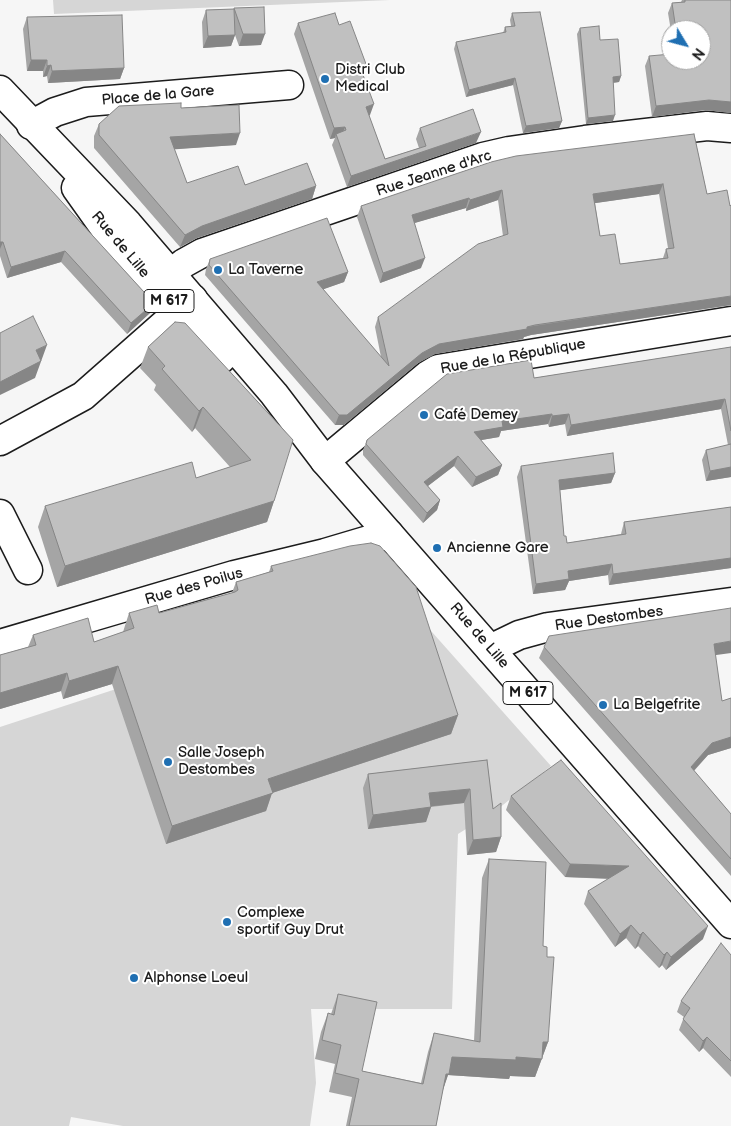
<!DOCTYPE html>
<html>
<head>
<meta charset="utf-8">
<style>
	body { margin:0 }
	#map { position:relative; width:731px; height:1126px; overflow:hidden; background:#f6f6f6; font-family:"Balsamiq Sans",sans-serif }
	canvas { display:block }
	.north { position:absolute; left:661px; top:20px; width:50px; height:50px; box-sizing:border-box; background:#fff; border:1px solid #a4a4a4; border-radius:50%; rotate:127deg; font-size:14px; font-weight:700; line-height:20px; text-align:center; color:#1c1c1c }
	.north::after { content:''; display:block; margin:auto; width:18px; height:22px; background:#1f6fb2; clip-path:polygon(50% 0,100% 100%,50% 72%,0 100%) }
</style>
</head>
<body>
<div id="map">
<canvas width="731" height="1126"></canvas>
<div class="north">N</div>
</div>
<script>
const g = document.querySelector('canvas').getContext('2d');
g.lineJoin = 'round';
function fill(path, color) { g.fillStyle = color; g.fill(path, 'evenodd'); }
const poly = rows => new Path2D(rows.map(r => 'M' + r).join(''));
function stroke(path, color, width, dash) { g.strokeStyle = color; g.lineWidth = width; g.lineCap = dash ? 'butt' : 'round'; g.setLineDash(dash || []); g.stroke(path); }
function drawText(font, color, halo, rows, align = 'center') {
  g.font = font + ' "Balsamiq Sans",sans-serif'; g.lineWidth = 4; g.setLineDash([]); g.textBaseline = 'middle'; g.strokeStyle = halo; g.fillStyle = color; for (const [text, x, y, turn = 0] of rows) {
    g.save(); g.translate(x, y); g.rotate((+turn || 0) * Math.PI / 180); g.textAlign = isNaN(turn) ? turn : align; if (halo) g.strokeText(text, 0, 0); g.fillText(text, 0, 0); g.restore();
  }
}
const green = poly([
	[53,0,390,0,54,14],
	[400,596,551,766,498,809,458,834,452,1009,311,1009,316,1083,310,1126,123,1126,71,1117,69,1126,0,1126,0,727]
]);
const minor = poly([
	[31,125,55,112,86,102,289,85],
	[155,286,184,263,202,253,483,157,509,151,585,140,707,126,731,128],
	[0,441,83,396,193,299],
	[325,461,428,375,438,369,731,321],
	[0,514,28,570],
	[0,644,234,575,325,553,389,534],
	[490,649,519,635,548,627,731,602]
]);
const major = poly([
	[0,90,128,224,274,394,325,461,731,924],
	[76,188,113,240,221,359]
]);
const wall = poly([
	[682,0,731,0,731,113,705,110,652,117,645,66,649,56,701,60,701,30,671,30,671,31,668,13,672,3,681,2],
	[234,8,261,45,239,46,235,35,231,46,203,48,202,22,206,10,234,9],
	[512,13,562,121,559,128,523,133,513,85,466,97,454,49,456,42,503,33,505,27,511,26,510,20],
	[27,17,124,68,120,79,48,83,47,76,43,77,43,71,27,71,23,29],
	[298,23,339,25,362,74,370,115,369,116,385,159,419,148,416,139,420,128,476,143,347,187,332,145,335,138,330,139,294,34],
	[580,28,600,40,621,76,619,82,613,83,613,121,586,124,577,34],
	[181,108,236,145,174,149,187,183,316,186,312,199,197,238,180,247,94,148,94,136,99,124],
	[0,134,154,303,150,313,127,334,61,262,7,278,0,256],
	[694,134,731,305,531,335,524,337,523,339,435,354,418,363,344,425,335,425,205,275,206,269,210,259,348,272,344,282,323,289,381,357,375,327,378,317,503,236,498,200,466,211,466,208,414,223,421,268,380,283,357,217,361,206],
	[659,194,668,248,666,249,663,258,620,264,600,236,595,203],
	[175,322,274,501,267,522,57,587,38,527,45,506,196,478,230,467,195,428,192,432,154,390,156,385,140,368,148,347],
	[731,347,731,477,706,481,702,460,706,450,728,445,721,409,567,436,565,424,549,427,548,424,501,431,499,437,481,440,502,465,498,475,472,487,454,466,428,486,440,500,437,510,423,523,363,455,363,450,367,440,534,378],
	[521,466,615,473,611,483,560,490,564,536,567,543,621,534,624,522,731,507,731,568,609,585,608,575,569,581,565,590,533,594,517,477],
	[271,566,458,715,451,734,272,793,266,811,166,844,112,684,63,699,61,691,0,709,0,655,28,647,33,635,94,642,123,632,129,613,159,613,232,593,236,582,269,572],
	[544,647,715,655,722,701,731,698,731,748,708,755,694,771,731,814,731,876,539,658],
	[487,760,493,809,501,837,496,852,467,855,464,803,431,807,426,822,368,829,363,788,368,774],
	[511,796,703,939,666,970,662,965,659,968,638,946,635,949,626,938,615,947,584,904,588,891,608,879,565,877,506,810],
	[489,859,543,946,547,957,548,1042,535,1077,510,1076,509,1079,448,1075,443,1089,436,1126,346,1126,352,1097,329,1092,335,1064,315,1059,321,1032,328,1013,331,1014,338,994,362,1071,421,1083,428,1052,434,1033,474,1041,482,878],
	[731,955,731,1077,703,1048,699,1052,679,1030,684,1017,677,1012,681,1001]
]);
const shadedWall = poly([
	[243,34,265,34,261,45,239,46],
	[235,35,231,46,203,48,208,36],
	[31,60,47,60,43,71,27,71],
	[366,64,362,76,360,67],
	[51,65,47,76,43,77,47,66],
	[124,68,120,79,48,83,52,71],
	[621,76,619,82,610,83,613,77],
	[515,78,513,85,466,97,469,90],
	[709,100,731,102,731,113,705,110,652,117,656,106],
	[374,104,370,115,362,118,366,107],
	[615,115,613,121,586,124,588,118],
	[562,121,559,128,523,133,526,126],
	[345,127,341,138,336,134,335,138,330,139,334,128],
	[481,132,476,143,347,187,351,176],
	[240,133,236,145,165,150,170,137],
	[663,184,659,194,589,204,593,194],
	[316,186,312,199,197,238,180,247,185,235,202,226],
	[502,190,498,200,466,211,470,200],
	[469,198,466,208,408,225,412,215],
	[0,242,3,242,0,249],
	[65,251,61,262,7,278,11,267],
	[425,258,421,268,380,283,383,273],
	[348,272,344,282,313,293,317,282],
	[731,296,731,305,531,335,524,337,523,339,435,354,418,363,344,425,335,425,339,415,422,353,439,344,527,327],
	[154,303,150,313,127,334,131,323],
	[47,345,35,378,0,395,0,382,36,350],
	[725,399,721,409,567,436,571,425],
	[203,407,195,428,192,432,199,411],
	[552,414,548,424,501,431,499,437,470,442,474,432,502,421],
	[569,414,565,424,549,427,552,416],
	[458,456,454,466,420,492,424,482],
	[502,465,498,475,472,487,476,477],
	[731,467,731,477,706,481,710,471],
	[615,473,611,483,555,491,559,480],
	[440,500,437,510,423,523,427,513],
	[274,501,267,522,57,587,65,566],
	[731,558,731,568,609,585,613,574],
	[612,564,608,575,569,581,565,590,533,594,536,584,568,571],
	[731,641,731,653,709,656,714,644],
	[118,666,112,684,63,699,69,681],
	[67,673,61,691,0,709,0,693],
	[458,715,451,734,272,793,266,811,166,844,172,826,268,779],
	[731,737,731,748,708,755,686,779,691,767,712,743],
	[470,789,464,803,424,807,429,793],
	[431,807,426,822,368,829,373,815],
	[501,837,496,852,467,855,473,840],
	[570,864,629,866,624,879,565,877],
	[631,925,626,938,615,947,620,934],
	[708,926,703,939,666,970,671,957],
	[643,932,638,946,635,949,640,935],
	[667,952,662,965,659,968,664,955],
	[707,1037,703,1048,699,1052,703,1041],
	[543,1042,548,1042,535,1077,510,1076,509,1079,448,1075,442,1093,440,1092,452,1057,516,1057]
]);
const building = poly([
	[685,0,731,0,731,102,709,100,656,106,649,56,671,54,671,60,701,60,701,30,676,30,672,3,685,2,685,0],
	[264,7,265,34,243,34,234,8,264,7],
	[234,9,235,35,208,36,206,10,234,9],
	[540,12,562,121,526,126,515,78,469,90,456,42,506,32,505,27,515,26,512,13,540,12],
	[335,13,339,25,350,21,366,64,360,67,374,104,366,107,385,159,426,146,420,128,473,109,481,132,351,176,336,134,346,130,345,127,334,128,298,23,335,13],
	[122,15,124,68,52,71,51,65,47,66,47,60,31,60,27,17,122,15],
	[599,26,600,40,618,39,621,76,613,77,615,115,588,118,580,28,599,26],
	[181,103,181,108,239,105,240,133,170,137,187,183,238,166,245,185,307,163,316,186,202,226,185,235,99,135,99,124,119,106,181,103],
	[0,134,154,303,131,323,65,251,11,267,3,242,0,242,0,134],
	[694,134,707,194,727,190,730,206,731,205,731,296,535,325,527,327,527,329,439,344,422,353,347,415,339,415,209,265,210,259,327,218,348,272,317,282,389,366,378,317,478,244,508,234,502,190,470,200,469,198,412,215,425,258,383,273,361,206,491,162,516,156,694,134],
	[663,184,674,248,666,249,668,258,620,264,615,234,600,236,593,194,663,184],
	[33,316,47,345,36,350,41,361,0,382,0,333,33,316],
	[175,322,185,323,293,440,274,501,65,566,45,506,192,462,196,478,251,460,203,407,199,411,162,369,165,366,148,347,175,322],
	[731,347,731,431,725,399,571,425,569,414,552,416,552,414,502,421,503,427,474,432,502,465,476,477,458,456,424,482,440,500,427,513,366,444,367,440,447,374,531,360,534,378,731,347],
	[731,444,731,467,710,471,706,450,731,444],
	[613,453,615,473,559,480,564,536,566,536,567,543,626,534,624,522,731,507,731,558,613,574,612,564,568,571,569,579,536,584,521,466,613,453],
	[371,543,380,546,416,587,458,715,268,779,273,793,172,826,118,666,69,681,67,673,0,693,0,655,36,645,33,635,88,618,94,642,134,628,129,613,157,605,159,613,235,592,238,590,236,582,273,571,271,566,350,546,371,543],
	[731,608,731,641,714,644,722,701,731,698,731,737,712,743,691,767,731,814,731,859,544,647,549,636,731,608],
	[487,760,493,809,501,803,501,837,473,840,470,789,429,793,431,807,373,815,368,774,487,760],
	[561,760,708,926,671,957,667,952,664,955,643,932,640,935,631,925,620,934,588,891,629,866,570,864,511,796,561,760],
	[489,859,546,862,543,946,547,947,547,957,554,957,548,1042,543,1042,542,1059,516,1057,516,1060,452,1057,449,1074,446,1074,436,1126,349,1126,359,1079,335,1073,341,1045,322,1040,328,1013,334,1015,338,994,377,1002,362,1071,423,1084,434,1033,480,1042,489,859],
	[721,943,731,955,731,1061,707,1037,703,1041,683,1019,690,1008,681,1001,721,943]
]);
const markers = [
	[325,79,5,"#1f6fb2"],
	[218,270,5,"#1f6fb2"],
	[424,415,5,"#1f6fb2"],
	[437,548,5,"#1f6fb2"],
	[603,705,5,"#1f6fb2"],
	[168,762,5,"#1f6fb2"],
	[227,922,5,"#1f6fb2"],
	[134,978,5,"#1f6fb2"]
];
const shields = [
	[169,301,50],
	[528,693,50]
];
const shieldNames = [
	["M 617",169,301],
	["M 617",528,693]
];
const poiNames = [
	["Distri Club",335,70],
	["Medical",335,87],
	["La Taverne",228,270],
	["Café Demey",434,415],
	["Ancienne Gare",447,548],
	["La Belgefrite",613,705],
	["Salle Joseph",178,753],
	["Destombes",178,770],
	["Complexe",237,913],
	["sportif Guy Drut",237,930],
	["Alphonse Loeul",144,978]
];
const streetNames = [
	["Place de la Gare",158,96,-5],
	["Rue Jeanne d'Arc",434,174,-18],
	["Rue de Lille",120,245,50],
	["Rue de la République",513,357,-10],
	["Rue des Poilus",194,587,-16],
	["Rue Destombes",609,619,-8],
	["Rue de Lille",479,636,49]
];
fill(green, '#d6d6d6');
stroke(minor, '#1c1c1c', 31);
stroke(major, '#1c1c1c', 31);
stroke(minor, '#fff', 28);
stroke(major, '#fff', 28);
fill(wall, '#a5a5a5');
fill(shadedWall, '#868686');
fill(building, '#c0c0c0');
stroke(building, '#868686', 1);
for (const [x, y, r, color] of markers) { const dot = new Path2D(); dot.arc(x, y, r, 0, 2 * Math.PI); g.fillStyle = color; g.fill(dot); stroke(dot, '#fff', 2); }
for (const [x, y, w] of shields) { const box = new Path2D(); box.roundRect(x - w / 2, y - 11.5, w, 23, 4); g.fillStyle = '#fff'; g.fill(box); stroke(box, '#1c1c1c', 1); }
drawText('bold 14px', '#1c1c1c', null, shieldNames);
drawText('15px', '#1c1c1c', '#fff', poiNames, 'left');
drawText('15px', '#1c1c1c', '#fff', streetNames);
</script>
</body>
</html>
